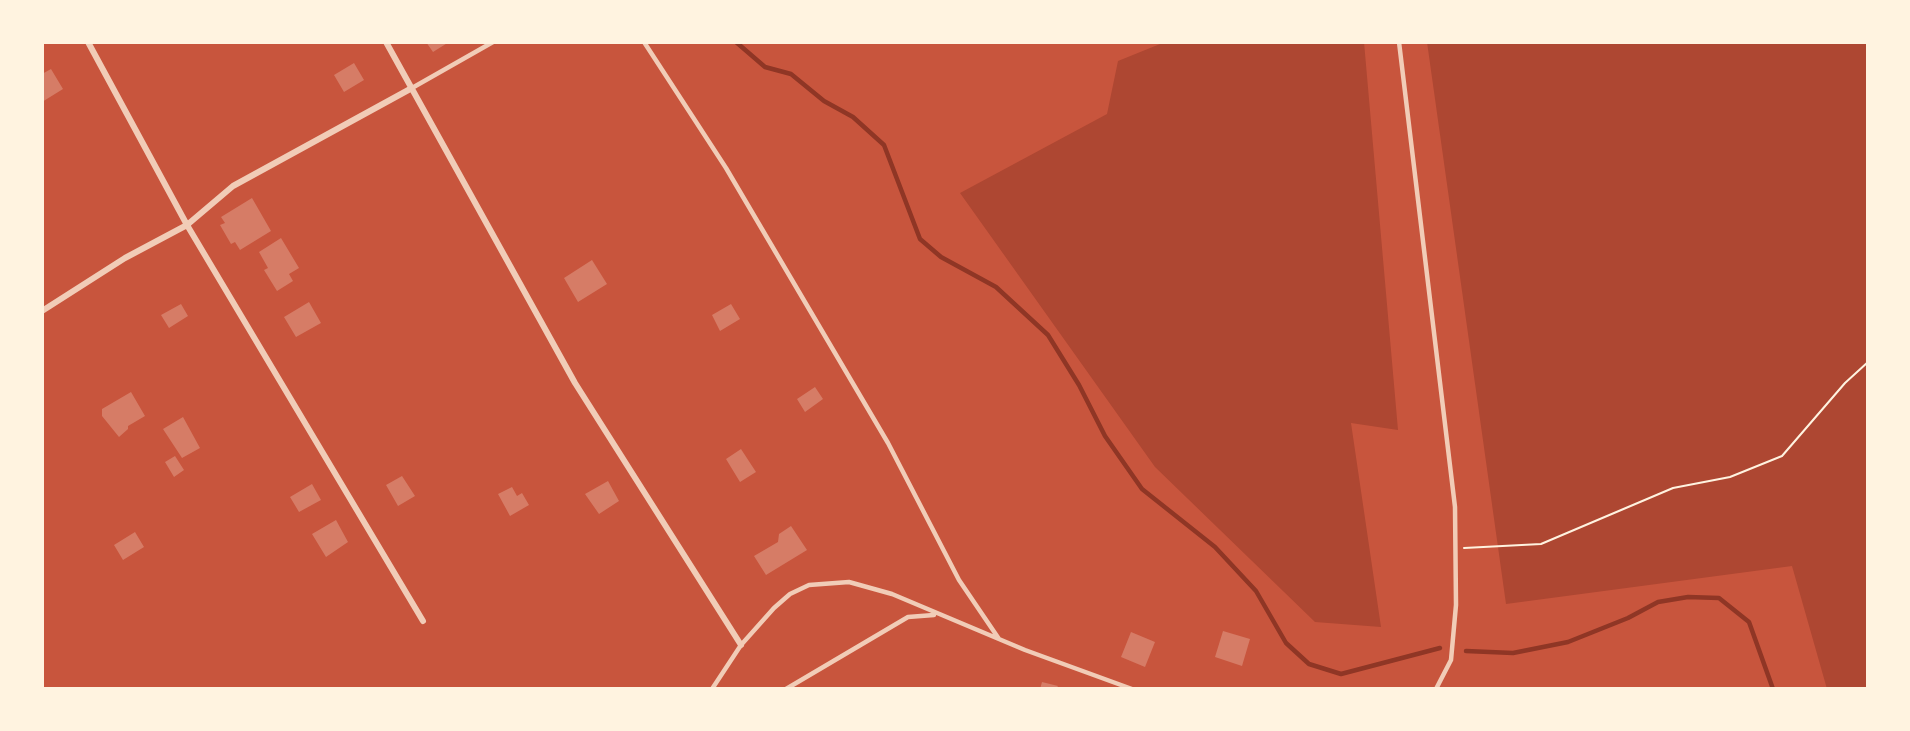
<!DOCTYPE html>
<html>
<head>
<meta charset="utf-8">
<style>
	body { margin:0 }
	#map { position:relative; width:1910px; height:731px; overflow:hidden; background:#c8553d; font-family:"Libre Baskerville",serif }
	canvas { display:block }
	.frame { position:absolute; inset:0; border:44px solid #fff3e0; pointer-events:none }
</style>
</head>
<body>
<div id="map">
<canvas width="1910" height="731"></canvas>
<div class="frame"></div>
</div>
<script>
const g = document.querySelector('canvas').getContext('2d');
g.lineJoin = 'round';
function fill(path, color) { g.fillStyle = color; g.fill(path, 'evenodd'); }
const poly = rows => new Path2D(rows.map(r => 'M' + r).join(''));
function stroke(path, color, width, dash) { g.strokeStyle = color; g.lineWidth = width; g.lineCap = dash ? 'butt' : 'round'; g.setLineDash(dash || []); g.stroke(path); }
const green = poly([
	[1165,42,1364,42,1398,430,1351,423,1381,627,1315,622,1155,467,960,193,1107,114,1118,61],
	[1427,42,1868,42,1868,689,1827,689,1792,566,1506,604]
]);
const stream = poly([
	[736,42,765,67,791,74,824,101,853,117,884,145,920,239,941,257,996,287,1048,335,1079,385,1105,436,1142,489,1215,547,1256,591,1286,643,1309,664,1341,674,1440,648],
	[1466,651,1513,653,1568,642,1628,618,1658,602,1688,597,1719,598,1749,622,1773,689]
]);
const building = poly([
	[426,42,449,42,433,52],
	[354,63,364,80,344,92,334,75],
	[51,69,63,89,42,102,42,74],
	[252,198,271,231,240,250,235,242,231,244,220,225,225,223,221,217],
	[281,238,299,268,289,274,293,281,277,291,264,270,268,268,259,252],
	[592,260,607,284,578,302,564,278],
	[309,302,321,323,296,337,284,317],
	[181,304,188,316,169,328,161,315],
	[731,304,740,319,720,331,712,315],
	[815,387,823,399,805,412,797,399],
	[131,392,145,416,128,426,128,429,119,437,102,416,102,409],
	[183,417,200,448,182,458,163,429],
	[741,449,756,472,740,482,726,459],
	[175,456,184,470,174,477,165,462],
	[402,476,415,496,398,506,386,485],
	[608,481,619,501,599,514,585,494],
	[312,484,321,500,299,512,290,497],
	[512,487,517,496,522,493,529,505,510,516,498,494],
	[336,520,348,542,326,557,312,534],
	[791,526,807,550,766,575,754,556,778,542,779,534],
	[135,532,144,547,123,560,114,545],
	[1223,631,1250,639,1242,666,1215,657],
	[1131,632,1155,642,1145,667,1121,657],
	[1042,682,1058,686,1056,689,1040,689]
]);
const path = poly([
	[1464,548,1541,544,1673,488,1730,477,1782,456,1845,383,1868,362]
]);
const service = poly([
	[644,42,726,168,888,443,959,580,999,639],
	[1399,42,1455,507,1456,605,1451,660,1436,689],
	[412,88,493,42],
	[712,689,741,645,774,608,790,594,809,585,849,582,892,594,1025,650,1132,689],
	[786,689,908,617,934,615]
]);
const minor = poly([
	[88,42,187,225,423,621],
	[386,42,575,383,741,645],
	[42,311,125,258,187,225,233,186,412,88]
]);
fill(green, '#ae4732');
stroke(stream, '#8f3625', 4.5);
fill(building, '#d67c66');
stroke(path, '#fff3e0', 2);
stroke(service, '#f1ccb7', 4.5);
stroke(minor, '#f1ccb7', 6);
</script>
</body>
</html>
